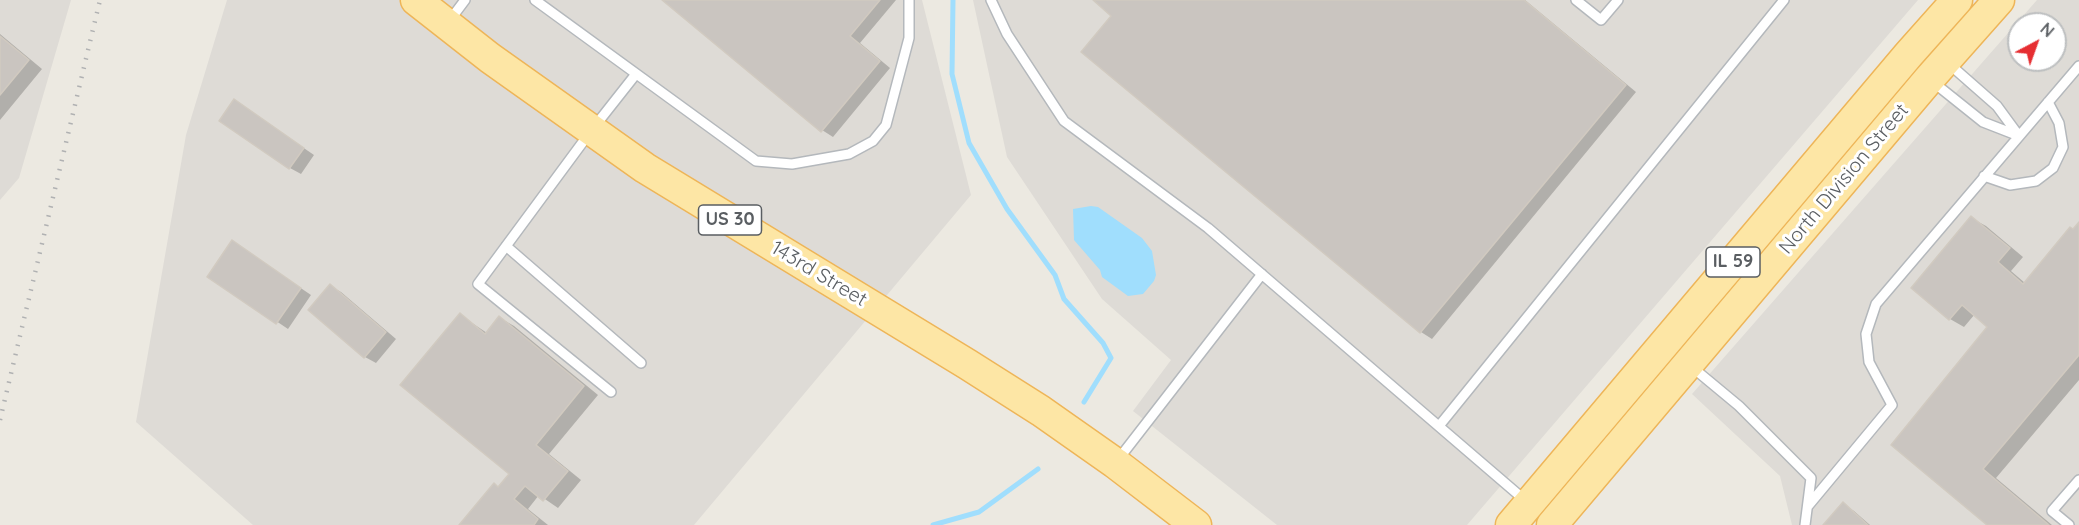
<!DOCTYPE html>
<html>
<head>
<meta charset="utf-8">
<style>
	body { margin:0 }
	#map { position:relative; width:2079px; height:525px; overflow:hidden; background:#ece9e1; font-family:Quicksand,sans-serif }
	canvas { display:block }
	.north { position:absolute; left:2007px; top:12px; width:60px; height:60px; box-sizing:border-box; background:#fff; border:2px solid #bdbfc0; border-radius:50%; rotate:41deg; font-size:16px; font-weight:700; line-height:24px; text-align:center; color:#5a5e62 }
	.north::after { content:''; display:block; margin:auto; width:21px; height:27px; background:#e62e32; clip-path:polygon(50% 0,100% 100%,50% 72%,0 100%) }
</style>
</head>
<body>
<div id="map">
<canvas width="2079" height="525"></canvas>
<div class="north">N</div>
</div>
<script>
const g = document.querySelector('canvas').getContext('2d');
g.lineJoin = 'round';
function fill(path, color) { g.fillStyle = color; g.fill(path, 'evenodd'); }
const poly = rows => new Path2D(rows.map(r => 'M' + r).join(''));
function stroke(path, color, width, dash) { g.strokeStyle = color; g.lineWidth = width; g.lineCap = dash ? 'butt' : 'round'; g.setLineDash(dash || []); g.stroke(path); }
function drawText(font, color, halo, rows, align = 'center') {
  g.font = font + ' Quicksand,sans-serif'; g.lineWidth = 6; g.setLineDash([]); g.textBaseline = 'middle'; g.strokeStyle = halo; g.fillStyle = color; for (const [text, x, y, turn = 0] of rows) {
    g.save(); g.translate(x, y); g.rotate((+turn || 0) * Math.PI / 180); g.textAlign = isNaN(turn) ? turn : align; if (halo) g.strokeText(text, 0, 0); g.fillText(text, 0, 0); g.restore();
  }
}
const industrial = poly([
	[0,0,71,0,19,178,0,200],
	[227,0,922,0,971,195,694,525,253,525,136,422,186,135],
	[973,0,1918,0,1467,525,1277,525,1133,411,1171,360,1102,299,1007,157],
	[2037,0,2079,0,2079,525,1792,525,1780,476,1692,394],
	[2019,24,2055,24,2055,60,2019,60]
]);
const water = poly([
	[1091,206,1098,207,1142,238,1152,251,1156,275,1154,281,1143,294,1128,296,1102,277,1100,270,1074,240,1073,209]
]);
const shadow = poly([
	[665,0,896,0,860,43,890,68,833,137,822,130],
	[1095,0,1525,0,1636,92,1432,339,1421,332,1083,52,1113,15],
	[0,34,42,69,0,120],
	[245,108,314,155,301,174,290,168],
	[1971,218,1986,226,2023,257,2011,271,2025,283,2079,224,2079,380,1996,478,2052,525,1989,525,1893,445,1989,326,1975,314,1964,327,1950,319],
	[243,249,311,295,288,329,209,276],
	[330,286,341,292,396,339,376,363,365,357,310,310],
	[460,315,487,333,500,318,514,326,598,395,549,454,581,480,558,508,539,495,528,509,548,525,461,525,499,488,511,474],
	[1843,504,1854,511,1870,525,1825,525]
]);
const stream = poly([
	[953,0,952,74,969,143,1007,209,1055,275,1064,299,1103,343,1111,358,1084,402],
	[933,525,979,512,1038,469]
]);
const building = poly([
	[662,0,880,0,850,36,880,61,821,132,662,0],
	[1093,0,1524,0,1626,85,1420,333,1081,52,1111,16,1093,0],
	[0,36,29,60,0,95,0,36],
	[234,99,304,148,289,169,219,121,234,99],
	[1971,216,2010,248,1998,262,2023,284,2070,227,2073,229,2079,222,2079,355,1983,469,2049,525,1987,525,1891,445,1987,327,1962,305,1949,320,1911,288,1971,216],
	[232,240,301,288,276,324,207,277,232,240],
	[330,284,386,332,364,358,308,310,330,284],
	[460,313,485,334,499,316,584,386,536,445,568,471,543,501,525,486,514,499,538,519,534,525,459,525,494,483,498,487,509,474,400,385,460,313],
	[1843,502,1868,525,1823,525,1843,502]
]);
const service = poly([
	[535,0,756,161,792,164,849,154,873,141,886,125,909,38,909,0],
	[991,0,1007,34,1064,121,1208,228,1527,502],
	[1576,0,1601,20,1618,0],
	[450,20,465,0],
	[1948,63,1997,106,2019,136],
	[1933,82,1983,122,2019,136],
	[1984,176,2010,185,2036,181,2053,168,2063,147,2059,123,2048,102],
	[506,246,641,363],
	[1692,367,1739,406,1811,478,1805,525],
	[611,392,478,284,591,131,636,74],
	[1439,426,1784,0],
	[1117,461,1262,274],
	[1808,506,1892,405,1869,362,1866,334,1876,304,2079,66],
	[2069,525,2052,511,2079,480]
]);
const primary = poly([
	[416,0,490,58,645,168,967,364,1041,411,1115,463,1196,525],
	[1511,525,1909,54,1957,0],
	[1552,525,1929,79,1999,0]
]);
const rail = poly([
	[0,420,100,0]
]);
const shields = [
	[730,220,63],
	[1733,262,54]
];
const shieldNames = [
	["US 30",730,220],
	["IL 59",1733,262]
];
const streetNames = [
	["North Division Street",1844,179,-50],
	["143rd Street",819,274,31]
];
fill(industrial, '#dedbd6');
fill(water, '#a0defd');
fill(shadow, '#0003');
stroke(stream, '#a0defd', 5);
fill(building, '#cac5c0');
stroke(building, '#d1cac0', 1.5);
stroke(service, '#b4b8bc', 12);
stroke(primary, '#eeb558', 33);
stroke(service, '#fff', 9);
stroke(primary, '#fde6a5', 30);
stroke(rail, '#b0b1b2', 4.5, [1.5, 8]);
for (const [x, y, w] of shields) { const box = new Path2D(); box.roundRect(x - w / 2, y - 15, w, 30, 4.5); g.fillStyle = '#fff'; g.fill(box); stroke(box, '#5a5e62', 1.5); }
drawText('bold 18px', '#5a5e62', null, shieldNames);
drawText('20px', '#5a5e62', '#fff', streetNames);
</script>
</body>
</html>
